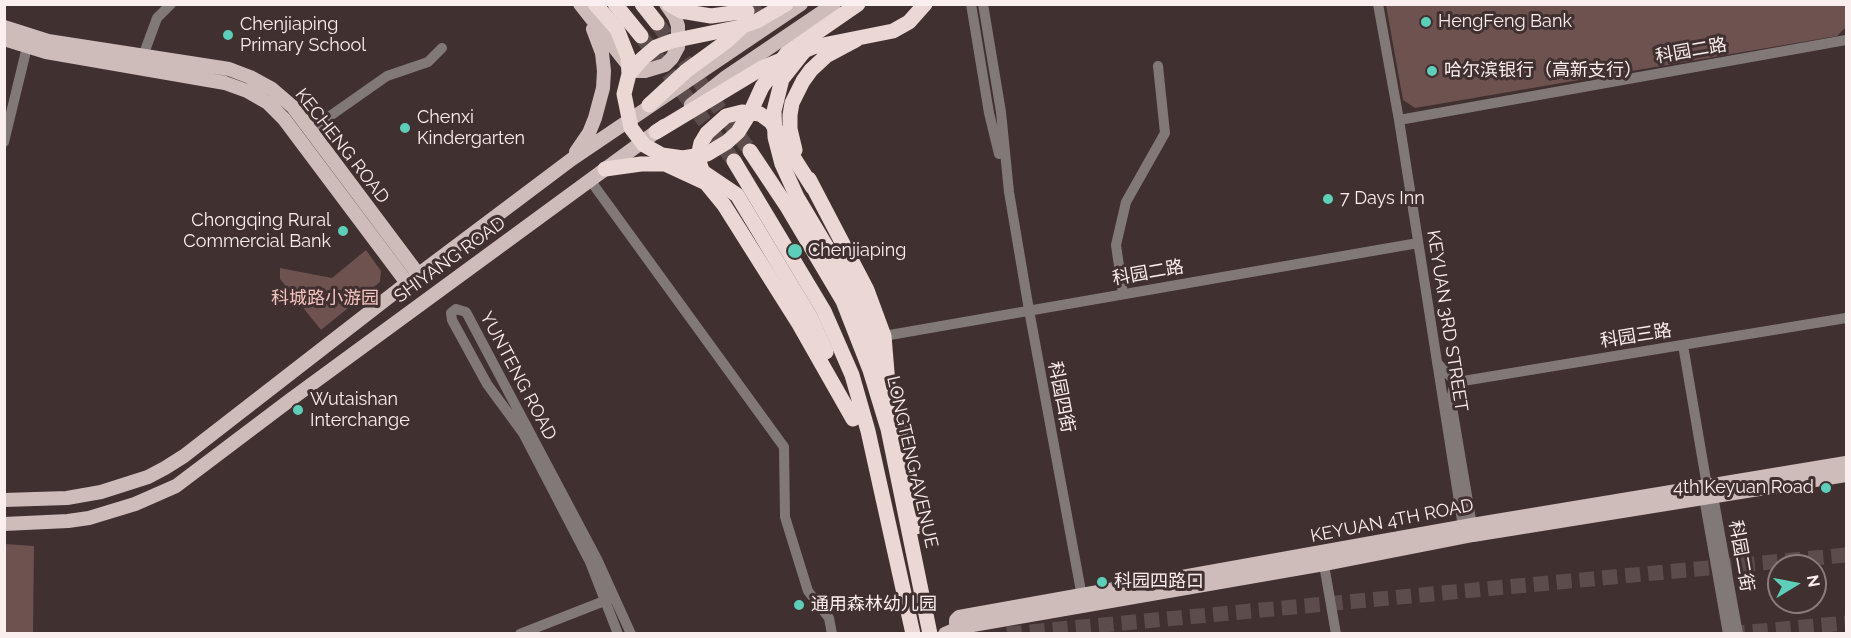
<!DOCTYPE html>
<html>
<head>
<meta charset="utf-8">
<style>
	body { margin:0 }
	#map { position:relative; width:1851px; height:638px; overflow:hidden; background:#40302f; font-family:Raleway,sans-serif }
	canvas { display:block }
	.frame { position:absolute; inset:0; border:6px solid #faefee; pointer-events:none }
	.north { position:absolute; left:1767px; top:554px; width:60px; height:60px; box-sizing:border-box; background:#40302f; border:2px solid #8a7c7b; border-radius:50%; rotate:80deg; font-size:16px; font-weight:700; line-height:24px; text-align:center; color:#faefee }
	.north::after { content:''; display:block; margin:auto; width:21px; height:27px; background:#5dceb9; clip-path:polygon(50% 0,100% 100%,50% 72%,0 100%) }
</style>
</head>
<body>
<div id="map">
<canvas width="1851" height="638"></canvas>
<div class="frame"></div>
<div class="north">N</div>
</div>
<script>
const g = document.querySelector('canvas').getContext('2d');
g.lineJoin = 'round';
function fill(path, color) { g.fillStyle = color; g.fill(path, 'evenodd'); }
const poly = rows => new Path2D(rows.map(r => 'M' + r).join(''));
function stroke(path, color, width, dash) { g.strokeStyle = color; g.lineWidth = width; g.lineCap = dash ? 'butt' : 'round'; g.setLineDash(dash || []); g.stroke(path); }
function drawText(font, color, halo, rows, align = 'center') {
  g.font = font + ' Raleway,"Noto Sans SC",sans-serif'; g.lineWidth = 6; g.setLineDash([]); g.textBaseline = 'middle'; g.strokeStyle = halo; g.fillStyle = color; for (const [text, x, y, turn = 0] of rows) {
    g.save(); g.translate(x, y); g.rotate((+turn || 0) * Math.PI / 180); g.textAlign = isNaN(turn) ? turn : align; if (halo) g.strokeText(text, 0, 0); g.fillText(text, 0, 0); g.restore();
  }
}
const green = poly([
	[1846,4,1846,27,1837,36,1415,108,1403,100,1386,5],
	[366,250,381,271,380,282,321,330,280,279,280,268,332,278],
	[5,544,34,546,33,633,5,633]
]);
const highwayTunnel = poly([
	[751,18,766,4],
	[657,23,750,151],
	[641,36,734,161],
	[1007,634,1846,555],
	[1730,634,1846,623]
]);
const minor = poly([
	[971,4,989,113,999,154],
	[983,4,1001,112,1009,192,1029,310,1083,602],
	[1378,4,1399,120,1464,533],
	[143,56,157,18,171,4],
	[1399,120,1846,40],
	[310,130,387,76,428,62,442,48],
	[4,142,27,47],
	[590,180,784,447,785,517,808,591,829,618,832,634],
	[1123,294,1116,245,1126,202,1165,133,1158,66],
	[884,336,1418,243],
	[1683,345,1707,486,1713,496,1738,634],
	[1437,363,1450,376,1463,381,1846,318],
	[1463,381,1453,390,1451,401,1473,531],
	[1705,492,1704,498,1728,634],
	[1323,559,1336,634],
	[520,634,612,598],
	[618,634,590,562,523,433,487,384,452,320,451,313,456,309,466,312,597,559,631,634]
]);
const major = poly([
	[580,4,628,65,637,71,645,71,665,65,672,58,678,47,678,26,675,17,666,4],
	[4,27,48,41,229,69,250,77,272,89,293,107,418,274],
	[4,39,46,52,225,83,247,91,268,103,284,119,407,283],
	[691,105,726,77,834,4],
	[576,152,589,133,595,118,603,88,604,71,602,53,593,29],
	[4,500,67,498,101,492,148,477,165,468,184,456,407,283,572,159,801,4],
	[4,524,68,521,89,518,135,504,176,486,290,400,664,126],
	[961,627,956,623,956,620,959,617,1472,525,1846,463],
	[945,634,961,627,1324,564,1473,535,1846,475]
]);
const highway = poly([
	[615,4,641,36],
	[642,4,657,23],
	[669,4,681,11,711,16,747,11],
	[649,105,686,71,727,41,747,22],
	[656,132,762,68,813,47,893,31,909,22,925,4],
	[795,150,790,129,790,115,792,103,803,81,811,70,826,56,856,40],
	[750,151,786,205,843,301,870,370,888,429,930,634],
	[734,161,824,311,852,375,868,431,913,634],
	[605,169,641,164,665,164,706,183],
	[809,179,867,290,884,336,888,384],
	[813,188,771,122,760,114,742,112,726,116,707,133,701,143,699,152,699,161,706,183,724,205,799,324,853,419],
	[856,296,888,384,896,412,915,503,916,527]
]);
const highwayBridge = poly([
	[595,4,617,29,628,57,629,74],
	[786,4,757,21,740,27,672,41,656,47,642,59,629,74,624,94,631,128,644,145,662,155,683,158,707,154,727,142,738,132,751,111,762,87,787,53,858,4],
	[809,45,782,79,774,111,775,137,782,164,797,197,856,296],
	[676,160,700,170,737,195,811,318,826,352]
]);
const markers = [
	[1426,22,6,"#5dceb9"],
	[228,35,6,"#5dceb9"],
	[1432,71,6,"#5dceb9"],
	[405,128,6,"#5dceb9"],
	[1328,199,6,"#5dceb9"],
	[343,231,6,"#5dceb9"],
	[795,251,8,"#5dceb9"],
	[298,410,6,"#5dceb9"],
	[1826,488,6,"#5dceb9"],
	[1102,582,6,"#5dceb9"],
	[799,605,6,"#5dceb9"]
];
const poiNames = [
	["HengFeng Bank",1438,22],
	["Chenjiaping",240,25],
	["Primary School",240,46],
	["哈尔滨银行（高新支行）",1444,71],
	["Chenxi",417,118],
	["Kindergarten",417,139],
	["7 Days Inn",1340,199],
	["Chongqing Rural",331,221,"right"],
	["Commercial Bank",331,242,"right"],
	["Chenjiaping",808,251],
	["Wutaishan",310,400],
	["Interchange",310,421],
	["4th Keyuan Road",1814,488,"right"],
	["科园四路口",1114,582],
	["通用森林幼儿园",811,605]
];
const streetNames = [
	["科园二路",1691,51,-10],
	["KECHENG ROAD",342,146,52],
	["SHIYANG ROAD",450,260,-36],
	["科园二路",1148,273,-10],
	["KEYUAN 3RD STREET",1447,321,81],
	["科园三路",1636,336,-9],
	["YUNTENG ROAD",518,376,62],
	["科园四街",1061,397,79],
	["LONGTENG AVENUE",912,462,77],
	["KEYUAN 4TH ROAD",1392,521,-11],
	["科园二街",1741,556,80]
];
const parkNames = [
	["科城路小游园",325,299]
];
fill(green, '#6e524f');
stroke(highwayTunnel, '#5c4d4c', 15, [15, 8]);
stroke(minor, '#817978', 10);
stroke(major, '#cdbcba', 14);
stroke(highway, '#ebd7d4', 15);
stroke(highwayBridge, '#ebd7d4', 15);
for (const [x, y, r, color] of markers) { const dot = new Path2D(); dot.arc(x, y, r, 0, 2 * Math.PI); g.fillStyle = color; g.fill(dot); stroke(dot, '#40302f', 2); }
drawText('18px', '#faefee', '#40302f', poiNames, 'left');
drawText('18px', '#faefee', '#40302f', streetNames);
drawText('18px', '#f5c4c0', '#40302f', parkNames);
</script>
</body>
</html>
